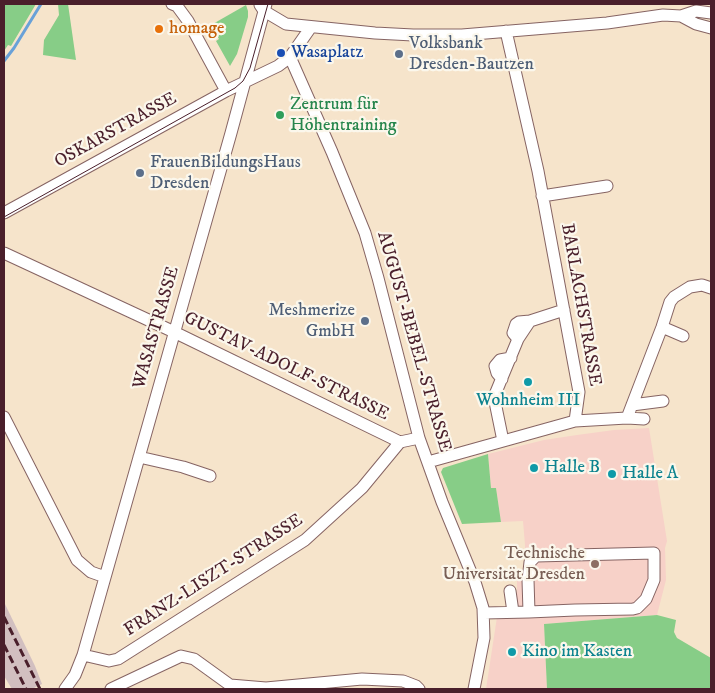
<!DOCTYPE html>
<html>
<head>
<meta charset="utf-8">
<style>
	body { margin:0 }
	#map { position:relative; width:715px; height:693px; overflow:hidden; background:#f6e4cb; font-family:"IM FELL DW Pica",serif }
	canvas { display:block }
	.frame { position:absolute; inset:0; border:5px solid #4a1f2b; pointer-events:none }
</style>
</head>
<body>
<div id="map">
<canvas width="715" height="693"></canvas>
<div class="frame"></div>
</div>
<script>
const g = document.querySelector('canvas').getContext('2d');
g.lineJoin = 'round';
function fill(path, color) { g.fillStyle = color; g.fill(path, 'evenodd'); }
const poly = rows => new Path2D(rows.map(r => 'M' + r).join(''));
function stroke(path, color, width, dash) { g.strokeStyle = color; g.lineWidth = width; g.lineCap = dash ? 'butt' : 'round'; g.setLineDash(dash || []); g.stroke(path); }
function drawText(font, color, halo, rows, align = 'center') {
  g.font = font + ' "IM FELL DW Pica",serif'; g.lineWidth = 4.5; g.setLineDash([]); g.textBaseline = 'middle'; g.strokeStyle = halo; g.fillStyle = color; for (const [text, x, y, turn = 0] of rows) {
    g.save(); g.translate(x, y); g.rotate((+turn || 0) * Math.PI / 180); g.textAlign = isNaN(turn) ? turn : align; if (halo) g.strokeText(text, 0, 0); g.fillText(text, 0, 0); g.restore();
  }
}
const built = poly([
	[649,428,667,541,665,548,666,580,657,615,544,624,547,689,486,689,497,617,517,616,517,580,525,580,525,545,523,521,501,522,496,488,491,488,488,454,544,440,577,435,614,430]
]);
const industrial = poly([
	[4,602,35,666,42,684,32,689,12,689,4,676]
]);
const green = poly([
	[4,4,36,4,11,46,8,45,4,51],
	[58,4,68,4,76,60,43,55,44,40,59,15],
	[246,5,248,11,248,17,237,54,230,66,216,41,219,39,211,25],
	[488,454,491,488,496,488,501,522,462,524,441,472,443,468],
	[657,615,676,620,674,632,677,638,711,658,711,689,547,689,544,624]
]);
const stream = poly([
	[4,61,14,48,41,4]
]);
const minor = poly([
	[172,4,177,6,188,21,226,91],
	[260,5,264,11,286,24,375,33,413,35,462,35,607,23,663,15,681,16,696,11,711,13],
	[681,16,696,24,711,28],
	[506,31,538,171,579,392,575,421],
	[290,57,332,152,365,233,378,278,419,438,442,502,475,582,483,608,484,638,474,689],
	[542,196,607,186],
	[4,213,226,91,278,66,290,57,311,27],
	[4,253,172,331,400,442,419,438],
	[662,327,683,336],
	[518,339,513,333,516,324,519,322,530,321],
	[502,379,497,373,495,366,500,360,511,358],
	[632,405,663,401],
	[4,417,77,560,91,572,105,577],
	[627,418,662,327,670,302,674,297,690,287,702,285,711,288],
	[503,441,494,397,518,339,530,321,564,310],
	[139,457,183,467,210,476],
	[428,462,575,421,627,418,644,419],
	[510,591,513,612],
	[484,613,529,612,575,610,633,609,637,608,646,599,654,580,654,553,536,556,530,562,528,580,529,612],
	[83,655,109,661,118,659,305,540,362,488,400,442],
	[65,689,75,675,83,655,231,133,266,4],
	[111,689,181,656,194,659,230,685,266,688,362,679,403,681,416,686,419,689]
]);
const tram = poly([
	[4,217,235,88,243,81,250,68,268,4]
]);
const rail = poly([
	[4,617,40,689],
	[4,645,26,689]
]);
const markers = [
	[159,29,5,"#e8710a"],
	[281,53,5,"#1a4fb4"],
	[399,54,5,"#5c6f8a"],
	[280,115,5,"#2e9e5b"],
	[140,173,5,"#5c6f8a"],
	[365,321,5,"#5c6f8a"],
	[528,382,5,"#0f9aa8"],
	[534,468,5,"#0f9aa8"],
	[612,474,5,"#0f9aa8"],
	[595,564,5,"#8d6e63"],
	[512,652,5,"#0f9aa8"]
];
const foodNames = [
	["homage",169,29]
];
const serviceNames = [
	["Volksbank",409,44],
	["Dresden-Bautzen",409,65],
	["FrauenBildungsHaus",150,163],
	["Dresden",150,184],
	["Meshmerize",355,311,"right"],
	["GmbH",355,332,"right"]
];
const transitNames = [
	["Wasaplatz",291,53]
];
const leisureNames = [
	["Zentrum für",290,105],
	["Höhentraining",290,126]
];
const streetNames = [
	["OSKARSTRASSE",116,131,-29],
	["BARLACHSTRASSE",580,305,80],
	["WASASTRASSE",157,328,-74],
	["AUGUST-BEBEL-STRASSE",413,342,74],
	["GUSTAV-ADOLF-STRASSE",286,367,26],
	["FRANZ-LISZT-STRASSE",214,576,-33]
];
const cultureNames = [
	["Wohnheim III",528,401,"center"],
	["Halle B",544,468],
	["Halle A",622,474],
	["Kino im Kasten",522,652]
];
const educationNames = [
	["Technische",585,554],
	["Universität Dresden",585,575]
];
fill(built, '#f7d1c8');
fill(industrial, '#d2bfc0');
fill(green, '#87cd87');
stroke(stream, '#69a1d8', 3);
stroke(minor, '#866463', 13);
stroke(minor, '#fff', 11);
stroke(tram, '#4a1f2b', 1);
stroke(rail, '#4a1f2b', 3, [8, 4]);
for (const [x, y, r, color] of markers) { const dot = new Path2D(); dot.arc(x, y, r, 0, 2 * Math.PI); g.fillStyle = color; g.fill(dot); stroke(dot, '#fbf7ec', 2); }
drawText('18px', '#c56008', '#fbf7ec', foodNames, 'left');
drawText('18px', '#4e5e75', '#fbf7ec', serviceNames, 'left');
drawText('18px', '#164399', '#fbf7ec', transitNames, 'left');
drawText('18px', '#27864d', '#fbf7ec', leisureNames, 'left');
drawText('18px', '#4a1f2b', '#fbf7ec', streetNames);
drawText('18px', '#0d838f', '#fbf7ec', cultureNames, 'left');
drawText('18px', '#785e54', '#fbf7ec', educationNames, 'right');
</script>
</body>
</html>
